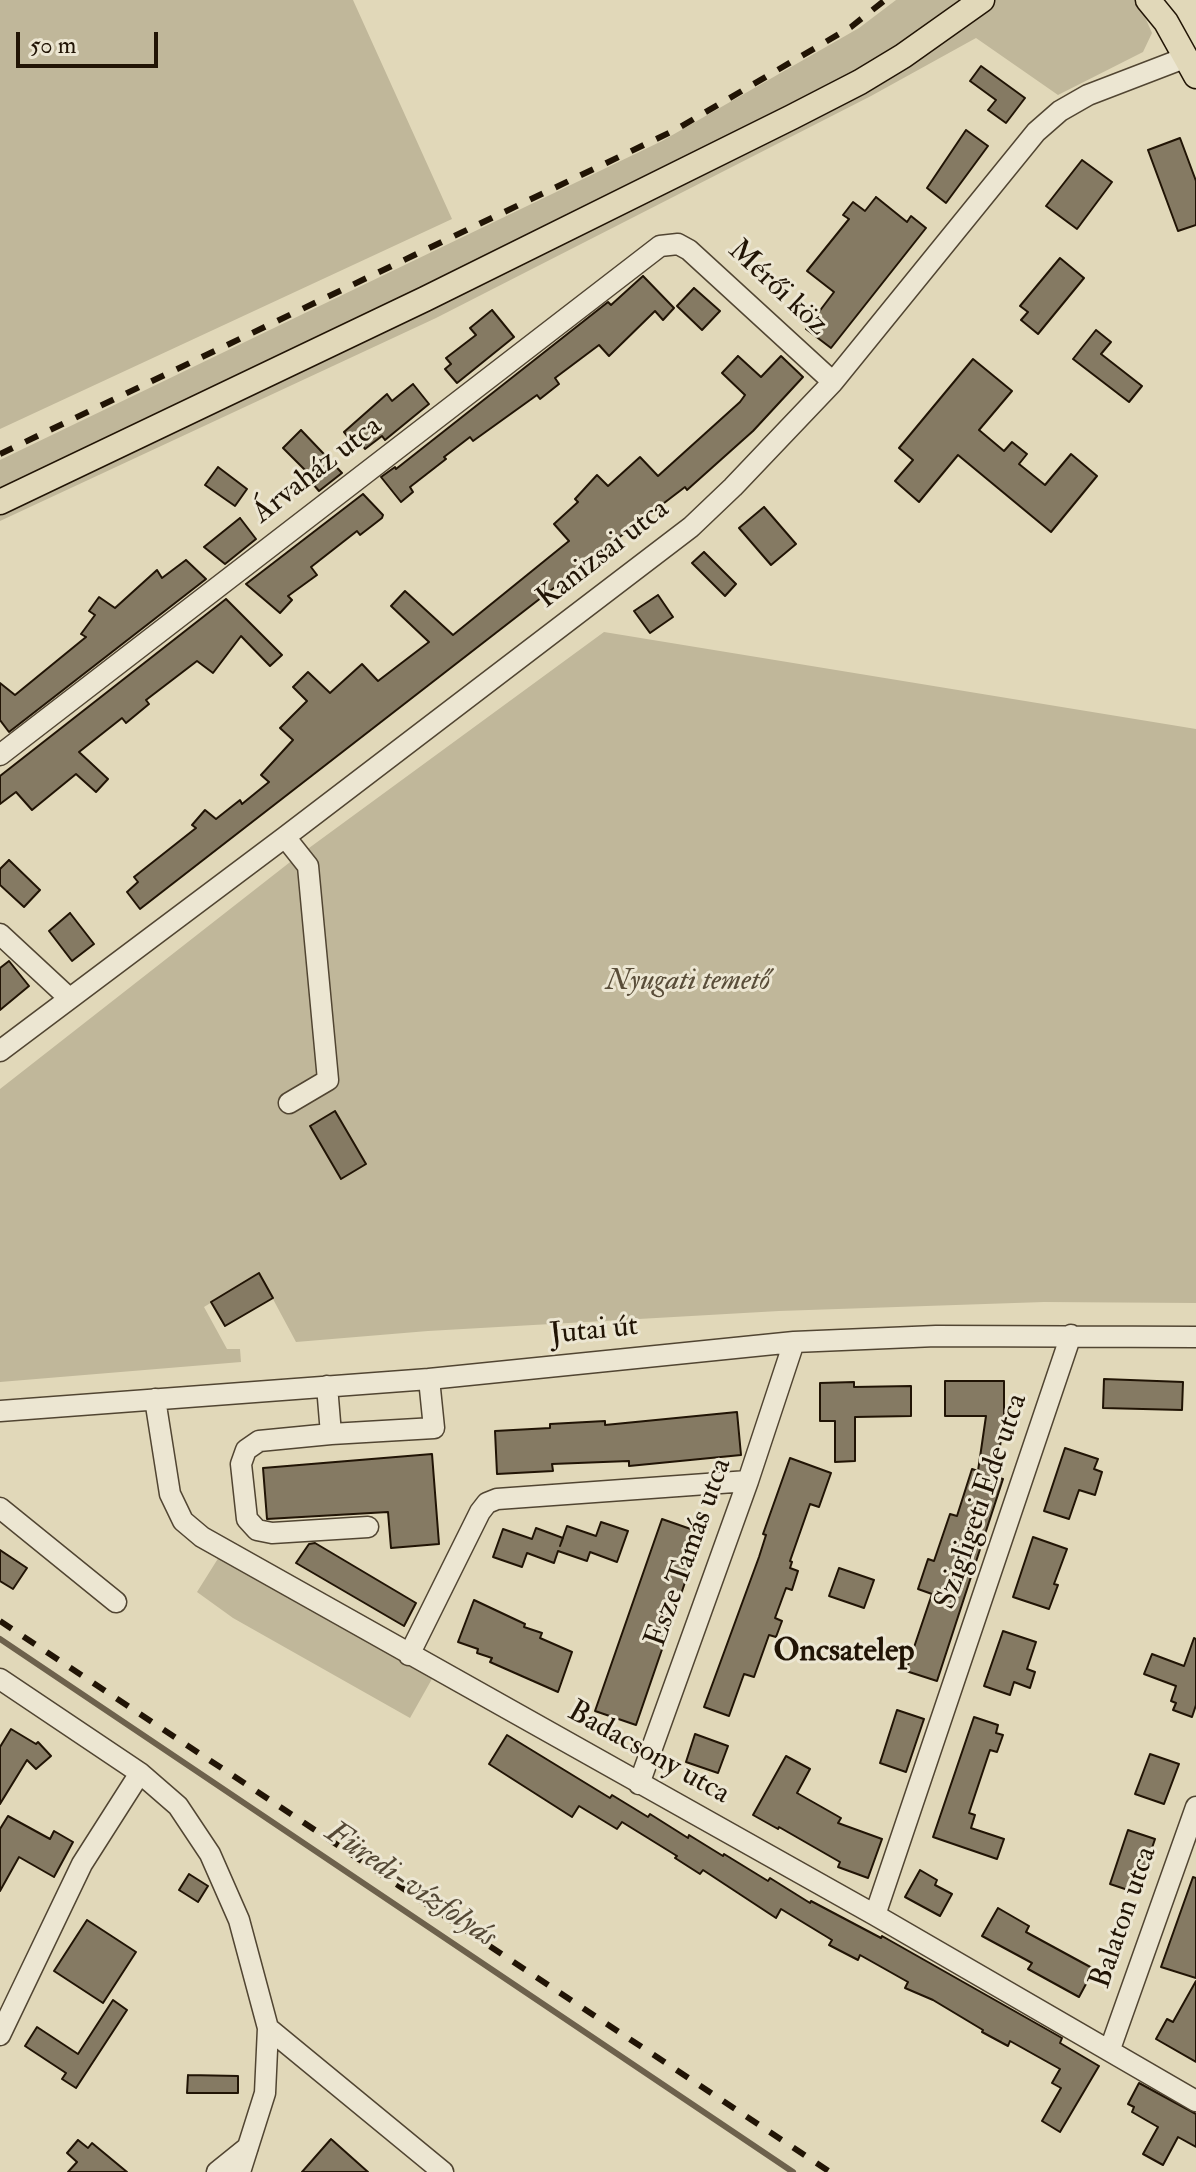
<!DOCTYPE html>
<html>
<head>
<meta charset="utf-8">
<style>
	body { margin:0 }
	#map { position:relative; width:1196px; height:2172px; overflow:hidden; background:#e1d8b9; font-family:"IM FELL Double Pica",serif }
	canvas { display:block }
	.scale { position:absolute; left:16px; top:32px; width:142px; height:36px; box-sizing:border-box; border:4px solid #211405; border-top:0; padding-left:10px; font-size:24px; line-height:28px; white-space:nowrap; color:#211405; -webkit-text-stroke:6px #ece6d2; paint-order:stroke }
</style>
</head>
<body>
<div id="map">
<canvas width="1196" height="2172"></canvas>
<div class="scale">50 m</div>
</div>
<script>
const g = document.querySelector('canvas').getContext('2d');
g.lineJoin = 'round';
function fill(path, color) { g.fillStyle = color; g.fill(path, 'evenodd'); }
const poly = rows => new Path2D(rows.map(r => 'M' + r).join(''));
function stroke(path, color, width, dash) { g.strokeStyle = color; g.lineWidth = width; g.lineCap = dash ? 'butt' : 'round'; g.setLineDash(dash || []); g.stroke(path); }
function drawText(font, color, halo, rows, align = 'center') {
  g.font = font + ' "IM FELL Double Pica",serif'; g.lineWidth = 6; g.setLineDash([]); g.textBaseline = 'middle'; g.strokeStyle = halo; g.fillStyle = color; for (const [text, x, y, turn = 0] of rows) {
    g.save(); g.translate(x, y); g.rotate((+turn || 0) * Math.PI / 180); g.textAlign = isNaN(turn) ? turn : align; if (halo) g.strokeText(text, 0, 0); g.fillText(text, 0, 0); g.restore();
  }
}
const green = poly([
	[0,0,353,0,452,219,0,429],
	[896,0,1157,0,1145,17,1152,33,1143,52,1058,95,976,38,871,96,436,318,0,521,0,460,662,141,859,28],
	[604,632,1196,729,1196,1303,1044,1302,779,1311,428,1331,296,1342,259,1273,204,1307,227,1349,240,1349,241,1362,0,1382,0,1089,294,859],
	[224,1549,437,1670,410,1718,233,1618,197,1592]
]);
const stream = poly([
	[0,1639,793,2172]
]);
const building = poly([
	[981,66,1025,98,1006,123,988,110,996,100,970,81,981,66],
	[966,130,988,146,946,203,927,188,966,130],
	[1180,138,1196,181,1196,225,1178,231,1148,150,1180,138],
	[1082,160,1112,182,1077,229,1046,206,1082,160],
	[876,197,907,222,911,216,926,228,831,348,806,329,834,292,807,271,849,219,843,215,853,202,865,211,876,197],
	[1060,258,1084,278,1038,334,1021,320,1028,312,1020,306,1060,258],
	[643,276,674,308,663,320,655,311,609,356,599,345,555,378,559,384,540,399,537,395,473,441,470,437,444,457,446,459,410,487,413,492,401,502,381,477,395,467,396,469,608,302,611,305,643,276],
	[694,288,720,311,702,330,677,306,694,288],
	[492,310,514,337,457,383,445,369,451,364,446,358,476,335,470,328,492,310],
	[1096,330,1111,342,1101,354,1142,386,1129,402,1073,359,1096,330],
	[738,356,761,377,781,356,803,377,753,431,687,490,685,487,613,542,140,909,127,892,138,882,134,877,196,828,192,825,205,810,216,819,240,800,242,804,269,782,261,775,293,740,280,728,307,701,293,687,308,672,330,693,362,664,378,681,429,642,391,606,405,591,453,635,569,541,554,524,578,502,575,499,597,475,608,486,640,457,658,476,740,402,745,395,722,373,738,356],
	[973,359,1012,391,979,430,1004,451,1012,442,1027,454,1019,464,1045,485,1071,454,1097,476,1051,532,958,455,919,502,895,481,913,460,899,448,973,359],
	[413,384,429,404,385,440,382,436,365,449,358,439,353,443,344,432,387,394,392,401,413,384],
	[301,430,342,473,319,491,307,477,310,475,283,448,301,430],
	[218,467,247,489,235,506,205,485,218,467],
	[363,494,383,515,382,518,360,535,357,531,311,567,317,575,288,596,292,600,280,613,246,584,363,494],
	[764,507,796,544,771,565,739,528,764,507],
	[240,518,256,539,225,564,204,547,240,518],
	[704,552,736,584,725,596,692,563,704,552],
	[186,560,206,579,9,732,0,720,0,683,15,695,86,637,81,634,95,615,89,611,99,597,115,608,157,570,162,578,186,560],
	[658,595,673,617,650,633,634,611,658,595],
	[226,599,282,655,270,666,241,636,213,673,197,661,146,700,149,704,126,723,122,718,79,752,108,779,96,792,76,774,32,810,16,792,0,804,0,776,226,599],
	[9,860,40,890,24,907,0,885,0,869,9,860],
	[70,913,94,944,72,961,49,931,70,913],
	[9,961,29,986,0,1010,0,968,9,961],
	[335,1111,366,1164,341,1179,310,1126,335,1111],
	[259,1273,273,1298,225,1326,211,1302,259,1273],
	[1104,1379,1183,1382,1182,1410,1103,1408,1104,1379],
	[945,1381,1004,1381,1004,1416,996,1477,1003,1479,937,1681,906,1671,932,1594,918,1589,928,1559,934,1561,950,1514,957,1516,972,1469,978,1471,986,1416,945,1416,945,1381],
	[854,1382,854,1387,911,1386,911,1416,855,1417,855,1461,835,1462,835,1421,820,1421,820,1383,854,1382],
	[737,1412,741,1455,629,1466,629,1461,552,1464,553,1471,497,1474,495,1431,550,1428,550,1424,605,1421,605,1425,737,1412],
	[1065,1448,1098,1459,1094,1469,1102,1472,1095,1495,1079,1490,1069,1519,1044,1511,1065,1448],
	[432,1454,439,1544,391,1548,388,1512,267,1519,263,1468,432,1454],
	[790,1458,831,1473,819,1507,810,1504,790,1561,792,1562,790,1568,798,1571,792,1590,786,1588,775,1618,782,1621,776,1637,769,1635,754,1677,744,1674,729,1716,704,1707,759,1557,766,1535,763,1534,790,1458],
	[662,1519,702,1533,636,1725,595,1711,662,1519],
	[601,1522,628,1531,617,1562,590,1552,587,1561,558,1551,554,1563,527,1553,522,1567,493,1557,503,1529,532,1539,536,1528,563,1538,560,1546,567,1526,596,1536,601,1522],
	[1033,1537,1067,1549,1054,1584,1058,1585,1049,1609,1013,1597,1033,1537],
	[315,1543,416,1603,404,1626,296,1563,309,1544,315,1543],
	[0,1550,27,1568,13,1589,0,1581,0,1550],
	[839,1568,874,1580,864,1608,829,1596,839,1568],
	[474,1600,525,1624,524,1627,542,1633,540,1638,572,1652,558,1692,490,1662,492,1658,477,1653,478,1649,458,1642,474,1600],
	[1003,1631,1036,1642,1027,1669,1035,1672,1030,1688,1014,1682,1010,1695,984,1686,1003,1631],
	[1194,1638,1196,1639,1196,1705,1192,1717,1173,1710,1176,1703,1171,1701,1176,1686,1144,1674,1152,1654,1184,1666,1194,1638],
	[897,1710,924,1719,906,1772,880,1763,897,1710],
	[974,1717,998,1725,996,1733,1003,1735,997,1752,990,1750,969,1813,975,1815,971,1828,1004,1839,997,1859,933,1837,974,1717],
	[11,1729,36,1744,38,1742,51,1756,36,1769,27,1760,0,1804,0,1747,11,1729],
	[695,1734,728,1746,718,1773,686,1762,695,1734],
	[507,1735,610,1798,612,1795,648,1817,650,1814,688,1838,689,1835,723,1856,724,1854,768,1881,770,1878,810,1903,811,1901,881,1938,882,1936,1062,2038,1060,2043,1099,2066,1060,2132,1042,2121,1061,2088,1052,2083,1060,2069,1010,2041,1008,2046,982,2032,983,2030,933,2000,905,1988,908,1982,860,1955,858,1960,829,1945,832,1940,781,1909,776,1918,703,1870,700,1874,675,1858,677,1856,622,1822,617,1829,579,1806,572,1817,489,1764,507,1735],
	[1150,1754,1179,1764,1164,1804,1135,1794,1150,1754],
	[786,1756,810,1769,797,1793,841,1818,838,1823,882,1839,868,1878,838,1867,840,1862,779,1827,778,1829,753,1815,786,1756],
	[8,1816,50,1839,54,1831,73,1842,54,1877,19,1857,0,1891,0,1829,8,1816],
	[1128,1830,1155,1839,1137,1893,1110,1884,1128,1830],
	[920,1870,937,1880,935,1885,952,1894,940,1916,905,1897,920,1870],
	[189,1874,208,1886,198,1902,179,1890,189,1874],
	[1193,1877,1196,1878,1196,1978,1161,1967,1193,1877],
	[998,1908,1029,1926,1026,1932,1094,1969,1079,1997,1028,1969,1032,1963,982,1936,998,1908],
	[87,1920,136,1952,103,2003,54,1971,87,1920],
	[1196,1981,1196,2062,1156,2039,1167,2019,1173,2022,1196,1981],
	[113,2000,127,2010,76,2088,62,2079,66,2073,25,2046,37,2027,78,2054,113,2000],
	[188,2075,238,2076,238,2093,187,2093,188,2075],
	[1139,2083,1196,2114,1196,2147,1178,2137,1163,2165,1143,2154,1158,2127,1132,2112,1134,2107,1128,2104,1139,2083],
	[331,2139,368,2172,302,2172,331,2139],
	[78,2140,88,2148,92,2143,127,2172,68,2172,77,2162,67,2153,78,2140]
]);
const minor = poly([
	[0,755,660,246,678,244,689,250,833,382],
	[285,837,308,866,328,1080,289,1103],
	[0,934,69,998],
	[0,1051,285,837,691,527,733,487,833,382,1036,132,1060,111,1088,95,1187,57],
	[327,1386,331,1434,434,1428,429,1379],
	[155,1399,170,1494,183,1521,202,1537,875,1915,1196,2101],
	[0,1411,429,1379,794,1342,936,1336,1196,1337],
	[331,1434,259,1441,246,1450,241,1464,247,1519,257,1530,272,1533,368,1527],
	[0,1508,116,1602],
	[409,1655,480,1512,487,1503,497,1499,748,1481],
	[0,1679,140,1773,178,1806,210,1854,239,1920,268,2028,265,2093,240,2172],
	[639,1784,748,1481,794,1342],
	[875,1915,1071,1335],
	[268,2028,443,2172],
	[0,2035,82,1864,140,1773],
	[1110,2049,1196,1807],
	[217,2172,248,2147]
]);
const major = poly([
	[1148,0,1166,22,1196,76],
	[0,502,425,299,792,117,860,82,903,56,982,0]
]);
const rail = poly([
	[0,454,675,130,851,27,885,0],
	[0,1621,830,2172]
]);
const streetNames = [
	["Mérői köz",777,289,43],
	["Árvaház utca",318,471,-38],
	["Kanizsai utca",604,555,-38],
	["Jutai út",594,1332,-6],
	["Szigligeti Ede utca",983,1502,-71],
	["Esze Tamás utca",690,1553,-70],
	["Badacsony utca",648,1754,29],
	["Balaton utca",1125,1918,-71]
];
const parkNames = [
	["Nyugati temető",688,983]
];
const neighbourhoodNames = [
	["Oncsatelep",844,1653]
];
const waterNames = [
	["Füredi-vízfolyás",410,1886,34]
];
fill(green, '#c0b79a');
stroke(stream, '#6d614c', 6);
fill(building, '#857a63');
stroke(building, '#211405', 2);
stroke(minor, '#514532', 23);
stroke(major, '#211405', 27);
stroke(minor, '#ece6d2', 20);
stroke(major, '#e1d8b9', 24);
stroke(rail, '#211405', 6, [14, 14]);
drawText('30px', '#211405', '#ece6d2', streetNames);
drawText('italic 30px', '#594d39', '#ece6d2', parkNames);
drawText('bold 32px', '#211405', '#ece6d2', neighbourhoodNames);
drawText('italic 32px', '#544835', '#ece6d2', waterNames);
</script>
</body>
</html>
